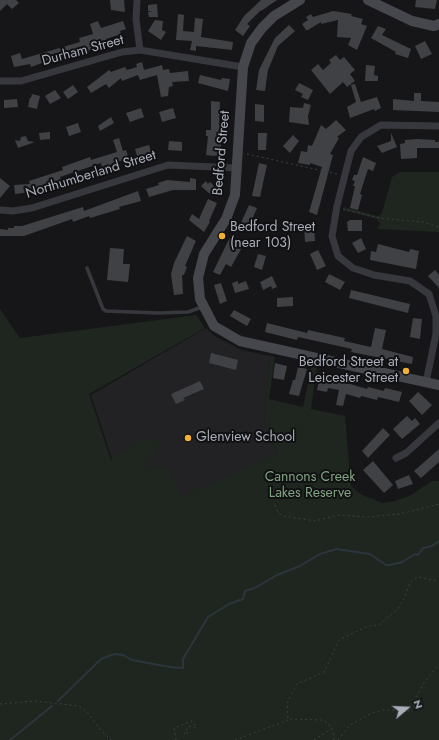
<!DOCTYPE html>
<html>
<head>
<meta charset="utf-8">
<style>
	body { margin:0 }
	#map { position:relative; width:439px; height:740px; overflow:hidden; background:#161618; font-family:Jost,sans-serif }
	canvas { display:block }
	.north { position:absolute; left:387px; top:688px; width:40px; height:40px; -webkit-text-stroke:3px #111113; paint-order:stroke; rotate:71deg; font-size:11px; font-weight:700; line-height:16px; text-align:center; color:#a8adb8 }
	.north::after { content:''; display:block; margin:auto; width:14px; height:18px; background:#a8adb8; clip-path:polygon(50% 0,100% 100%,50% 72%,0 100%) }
</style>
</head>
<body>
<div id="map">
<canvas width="439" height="740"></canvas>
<div class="north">N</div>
</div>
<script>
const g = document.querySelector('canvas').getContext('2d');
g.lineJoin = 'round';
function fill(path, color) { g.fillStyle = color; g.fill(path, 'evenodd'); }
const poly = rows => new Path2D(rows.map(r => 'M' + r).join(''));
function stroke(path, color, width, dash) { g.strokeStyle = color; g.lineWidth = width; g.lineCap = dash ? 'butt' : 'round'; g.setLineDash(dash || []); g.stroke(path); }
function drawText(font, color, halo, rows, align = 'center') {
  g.font = font + ' Jost,sans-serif'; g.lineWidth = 4; g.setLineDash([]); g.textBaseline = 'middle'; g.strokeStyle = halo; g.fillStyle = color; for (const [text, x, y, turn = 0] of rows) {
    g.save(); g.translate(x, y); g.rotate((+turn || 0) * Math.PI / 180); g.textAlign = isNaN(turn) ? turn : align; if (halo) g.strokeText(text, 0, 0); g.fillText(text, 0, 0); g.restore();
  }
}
const built = poly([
	[206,328,216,337,242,350,270,356,264,423,277,453,255,519,147,501,112,459,91,395]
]);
const green = poly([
	[400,172,439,172,439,232,378,229,380,223,377,219,343,210,344,207,378,216,382,213,392,177],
	[0,309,20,338,196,315,205,328,89,394,111,460,142,439,163,441,144,470,157,466,167,468,182,496,277,453,264,423,270,356,275,357,269,399,303,407,312,365,317,366,311,409,345,416,351,486,360,494,383,503,395,501,411,495,432,481,439,481,439,740,0,740]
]);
const stream = poly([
	[58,701,101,659,114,654,123,655,132,660,170,667,183,668,183,659,208,617,229,604,243,599,245,591,255,588,277,575,300,566,320,554,337,549,370,554,386,565,390,565,402,562,415,554,418,555,423,548,432,546,439,541],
	[10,740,52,706]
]);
const building = poly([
	[0,0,16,0,19,3,12,9,7,4,0,11],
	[110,0,124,0,125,12,111,10],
	[261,0,277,0,261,11,261,10,247,24,250,26,243,36,235,30,244,16],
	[416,0,437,0,435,9,415,7],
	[157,4,158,17,149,17,148,12,153,11,148,11,148,5],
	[333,11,352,14,351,16,363,19,361,24,367,26,357,50,348,45,351,38,337,37,338,20,321,24,321,22,308,30,306,30,302,24,308,20,306,17,311,14,313,17],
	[178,14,184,15,183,31,194,32,195,18,203,19,201,37,233,42,232,50,196,46,196,51,190,50,192,41,176,40],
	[155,20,163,21,162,30,166,32,161,40,148,31],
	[98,21,101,28,123,21,126,29,120,31,121,34,106,39,107,46,78,53,78,55,65,59,64,55,31,67,30,64,14,67,11,56,20,53,22,59,80,42,79,38,93,34,90,24],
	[289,25,295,31,278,46,268,70,265,91,256,90,259,70,275,38],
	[378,26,386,29,382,35,411,49,408,58,395,54,396,52,371,38],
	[425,41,432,54,421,59,415,46],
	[336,55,340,60,344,57,355,70,350,74,355,81,347,87,343,82,330,94,311,70,318,64,323,70,331,63,329,60],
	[142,62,144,70,162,65,163,70,169,69,170,73,188,71,189,81,172,82,173,86,169,87,168,96,161,97,157,75,140,80,138,75,122,81,121,78,109,88,106,84,91,93,87,87,109,70,111,72,125,67,127,70,137,67,136,64],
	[366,65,375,66,374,75,378,76,378,81,365,81],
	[200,75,221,80,222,78,230,79,228,91,198,83],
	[299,83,313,90,308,100,301,97,303,94,295,90],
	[355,84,361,102,377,97,381,108,375,111,374,109,350,118,347,107,356,102,351,85],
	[73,85,78,92,68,99,63,92],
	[55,90,61,98,50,104,45,96],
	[414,93,421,93,421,101,439,102,439,112,393,110,393,99,414,101],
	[32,94,40,96,37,109,28,107,30,97,31,98],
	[17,99,18,107,4,108,4,100],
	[211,101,220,102,219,125,221,125,221,155,213,156,206,155,208,136,206,136,206,130,211,130],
	[304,103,311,105,308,116,309,125,289,122,290,107,303,108],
	[255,104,264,105,264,122,255,121],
	[141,108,144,117,130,122,126,113],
	[173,108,176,118,162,122,159,112],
	[111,117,114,123,100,131,98,126],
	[336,120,346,130,337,137,339,138,330,154,333,155,317,215,309,212,322,167,310,163,310,165,298,163,301,151,307,152,308,145,312,146,321,125,326,129],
	[78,123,81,132,69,136,66,127],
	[50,132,50,139,40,140,39,133],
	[258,133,267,133,266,150,258,150],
	[391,133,397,147,382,153,377,146,391,141],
	[293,135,299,141,290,153,283,146],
	[26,136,28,141,35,142,18,148,15,140,20,141,21,137],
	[119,138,123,151,126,150,128,156,126,156,127,159,111,164,112,167,107,168,106,165,102,167,101,163,60,177,61,181,23,193,15,194,14,185,30,184,29,181,63,170,62,167,90,157,91,160,117,152,113,140],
	[417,139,435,140,435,142,439,142,439,148,417,148,417,158,401,159,400,144,405,143,405,140],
	[169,141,182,142,182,151,168,150],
	[149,145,152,155,138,159,135,149],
	[363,157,376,163,373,171,368,169,360,194,362,195,358,210,350,208,355,186,353,186,355,181,352,180,354,175,357,175],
	[259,163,267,165,260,197,252,196],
	[0,178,10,186,0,198],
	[190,178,196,179,196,190,173,190,149,197,146,189,159,185,158,183,167,180,190,182],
	[206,181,208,184,210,182,218,190,212,196,201,186],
	[138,191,141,201,119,207,120,209,90,218,89,216,73,222,72,219,24,236,0,236,0,229,8,230,8,228,14,228,14,226,22,226,83,207,84,211],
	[208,199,217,203,209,221,210,222,204,232,189,220,192,214,199,219],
	[249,205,257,208,247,231,239,227],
	[350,220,362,220,362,231,348,231,347,222],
	[314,224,315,241,305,242,304,225],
	[187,236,196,241,185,266,187,267,184,275,182,275,183,294,174,295,171,274,174,263],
	[230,237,244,244,231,267,226,264,220,275,213,272],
	[361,238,366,249,358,253,352,243],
	[378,244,409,252,410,249,419,251,416,269,370,260,371,251,376,252],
	[110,248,124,249,123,264,130,264,128,282,107,280],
	[318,250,326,266,317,270,310,254],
	[258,254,266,256,262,270,254,267],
	[435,270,439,275,439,288,428,276],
	[329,274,345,282,340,290,325,282],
	[272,276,277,287,272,289,271,286,263,290,260,282],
	[238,281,238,284,246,281,249,289,235,293,232,283],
	[221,283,227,301,220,304,214,285],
	[351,290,410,304,408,313,349,298],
	[293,297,293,306,277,307,277,298],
	[234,310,251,319,247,326,230,316],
	[413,318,422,319,420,339,410,337],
	[267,323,307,333,308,330,345,338,344,341,371,347,375,328,386,330,382,349,413,357,412,364,351,352,352,349,298,337,297,340,265,332],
	[211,353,238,360,236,370,209,363],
	[275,363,287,366,284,380,273,378],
	[298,367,307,369,299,396,289,394,293,380,295,380],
	[320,374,330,376,330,378,367,389,368,387,384,391,385,388,402,392,399,402,378,397,377,400,361,396,360,398,346,394,343,406,336,405,339,390,328,388,327,392,317,390],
	[200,381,204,389,183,398,185,400,176,404,171,394],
	[418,392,432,405,422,415,409,401],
	[407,416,412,421,415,418,420,424,402,439,393,429],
	[383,428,390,435,368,458,362,451],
	[439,449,439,462,421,478,414,471],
	[373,461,393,485,384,493,363,470],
	[409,475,413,484,398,489,395,481]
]);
const path = poly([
	[247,154,337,174],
	[343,209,379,218,423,222,439,227],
	[275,505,278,513,284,516,315,521,338,515,367,517,400,514,439,504],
	[0,704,35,701,79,706,87,712,99,728,111,740],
	[176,740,174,728,192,721,194,723,196,728,189,726,184,733,186,735,188,732],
	[235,740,288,720],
	[314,740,331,729],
	[334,740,333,731,328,723,321,720,288,719,287,703,297,684,324,672,339,640,368,626,379,625,387,618,397,610,405,597,410,582,418,577,439,581],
	[338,740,350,725,372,713,383,710,413,711,415,700,424,683,439,664]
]);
const lane = poly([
	[87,268,103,309,106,311,158,313,188,312,202,307]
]);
const street = poly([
	[137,0,136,19,140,50],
	[0,81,21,81,122,52,140,50,243,67],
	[0,210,13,211,32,208,168,165,238,168],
	[426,382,436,334,436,316,429,294,410,281,374,275,353,268,338,256,332,236,337,206,351,151,361,137,381,125,439,126],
	[396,458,406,453,439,423]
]);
const secondary = poly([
	[300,0,274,16,262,28,251,43,243,67,235,195,226,219,204,254,198,278,200,299,214,326,240,341,439,385],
	[368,0,412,21,434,26,439,24]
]);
const markers = [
	[222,236,4,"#f2b134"],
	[406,371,4,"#f2b134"],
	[188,438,4,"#f2b134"]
];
const streetNames = [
	["Durham Street",83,51,-15],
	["Bedford Street",222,153,-85],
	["Northumberland Street",91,175,-17]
];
const poiNames = [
	["Bedford Street",230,228],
	["(near 103)",230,244],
	["Bedford Street at",398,363,"right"],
	["Leicester Street",398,379,"right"],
	["Glenview School",196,438]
];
const parkNames = [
	["Cannons Creek",310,478],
	["Lakes Reserve",310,494]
];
fill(built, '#222225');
fill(green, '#1e261f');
stroke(stream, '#2c353c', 2);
fill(building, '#404145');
stroke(path, '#3d3f44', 1, [2, 3]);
stroke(lane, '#37383d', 3.5);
stroke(street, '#37383d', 7);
stroke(secondary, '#45474d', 10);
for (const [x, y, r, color] of markers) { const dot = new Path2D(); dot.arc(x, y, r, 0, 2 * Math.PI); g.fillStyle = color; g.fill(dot); stroke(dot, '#111113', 1.5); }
drawText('14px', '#a8adb8', '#111113', streetNames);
drawText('14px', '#a8adb8', '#111113', poiNames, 'left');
drawText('14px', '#7fa381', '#111113', parkNames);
</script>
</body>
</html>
